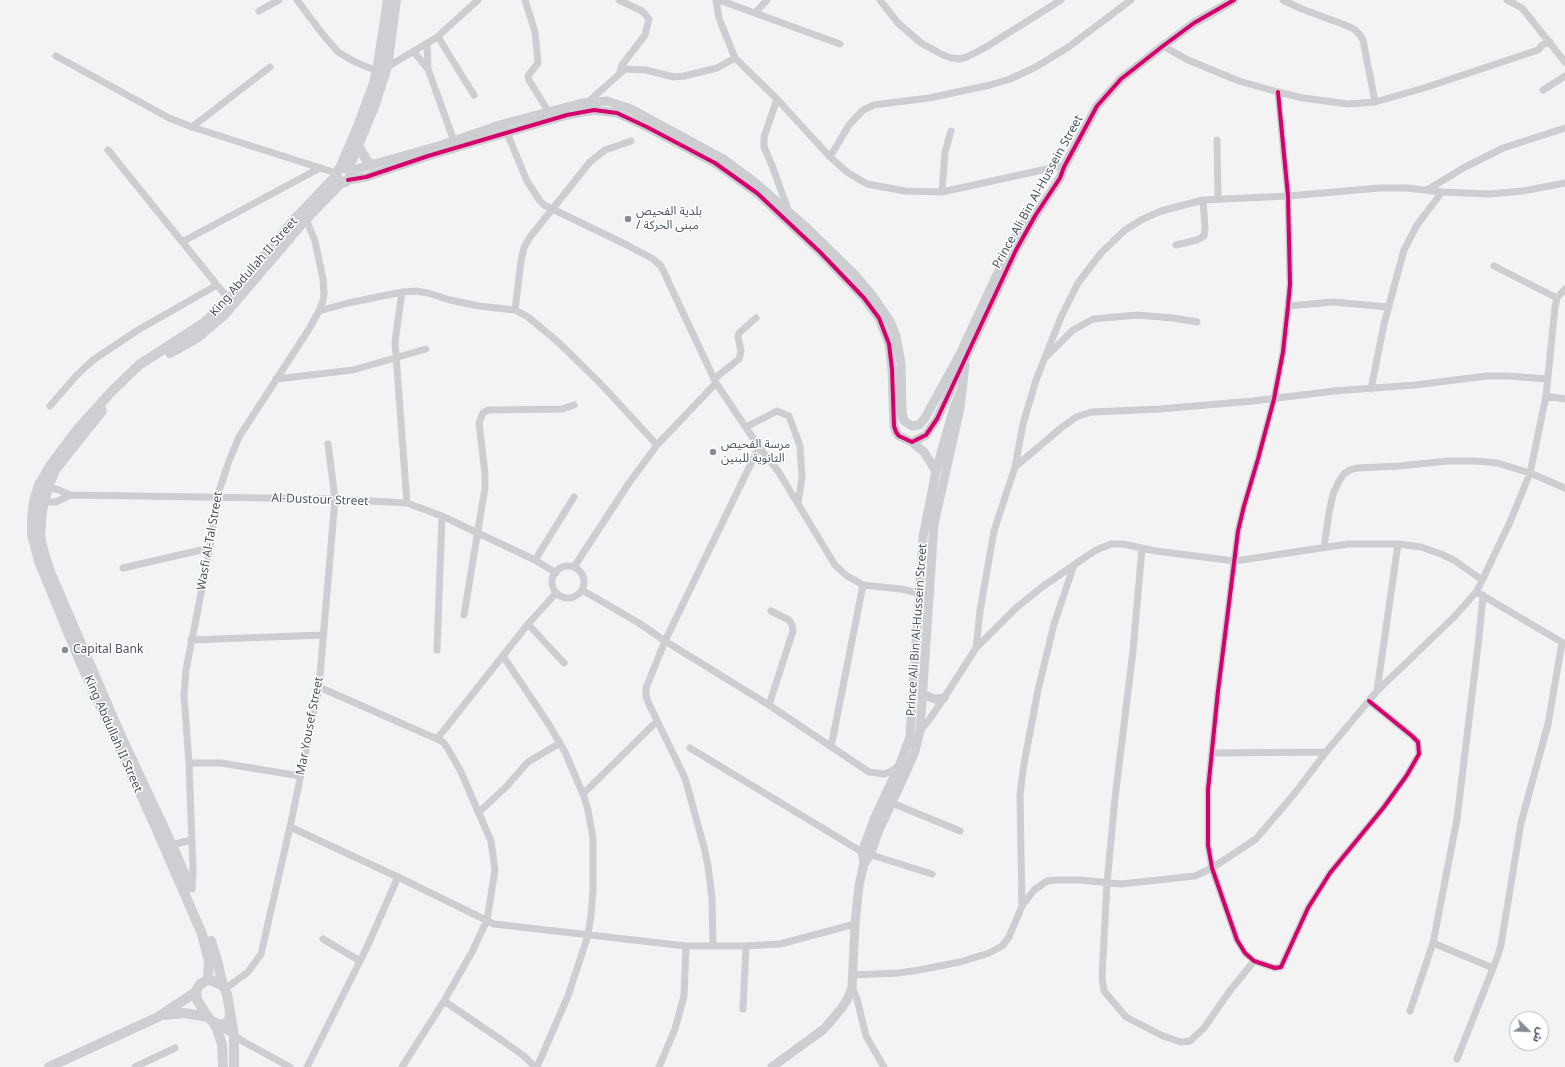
<!DOCTYPE html>
<html>
<head>
<meta charset="utf-8">
<style>
	body { margin:0 }
	#map { position:relative; width:1565px; height:1067px; overflow:hidden; background:#f3f3f3; font-family:"Noto Sans","Noto Sans Arabic",sans-serif }
	canvas { display:block }
	.north { position:absolute; left:1509px; top:1011px; width:40px; height:40px; box-sizing:border-box; background:#fff; border:1px solid #b7bbbf; border-radius:50%; rotate:113deg; font-size:11px; font-weight:700; line-height:16px; text-align:center; color:#4a545f }
	.north::after { content:''; display:block; margin:auto; width:14px; height:18px; background:#858c93; clip-path:polygon(50% 0,100% 100%,50% 72%,0 100%) }
</style>
</head>
<body>
<div id="map">
<canvas width="1565" height="1067"></canvas>
<div class="north">ش</div>
</div>
<script>
const g = document.querySelector('canvas').getContext('2d');
g.lineJoin = 'round';
const poly = rows => new Path2D(rows.map(r => 'M' + r).join(''));
function stroke(path, color, width, dash) { g.strokeStyle = color; g.lineWidth = width; g.lineCap = dash ? 'butt' : 'round'; g.setLineDash(dash || []); g.stroke(path); }
function drawText(font, color, halo, rows, align = 'center') {
  g.font = font + ' "Noto Sans","Noto Sans Arabic",sans-serif'; g.lineWidth = 3; g.setLineDash([]); g.textBaseline = 'middle'; g.strokeStyle = halo; g.fillStyle = color; for (const [text, x, y, turn = 0] of rows) {
    g.save(); g.translate(x, y); g.rotate((+turn || 0) * Math.PI / 180); g.textAlign = isNaN(turn) ? turn : align; if (halo) g.strokeText(text, 0, 0); g.fillText(text, 0, 0); g.restore();
  }
}
const minor = poly([
	[297,0,321,32,338,52,355,62,377,71],
	[525,0,535,32,538,63,528,76,529,80,548,111],
	[619,0,642,11,649,19,645,35,622,65,620,72],
	[716,0,719,18,735,58,777,99,830,157,847,172,867,184,905,191,942,192,1065,165],
	[719,0,840,44],
	[880,0,898,23,921,43,943,55,952,58,959,59,967,57,986,47,1061,0],
	[1283,0,1302,9,1345,25,1354,29,1359,34,1363,40,1375,102],
	[1507,0,1522,8,1565,62],
	[259,11,279,0],
	[756,12,767,0],
	[438,37,474,95],
	[427,44,428,69,454,141],
	[1163,46,1188,60,1239,81,1278,92,1303,98,1348,104,1375,102,1424,88,1538,50,1542,45,1550,42],
	[414,52,428,69],
	[56,56,169,118,192,127,336,173],
	[387,67,436,38,478,0],
	[1543,90,1565,76],
	[1278,92,1288,196,1290,284,1288,306,1283,352,1274,399,1258,459,1244,506,1238,531,1218,691,1208,790,1208,845,1212,868,1237,940,1245,953,1254,961,1275,968,1281,967,1308,908,1330,873,1384,807,1407,775,1419,754,1418,742,1412,736,1369,701],
	[777,99,764,137,764,147,773,168,788,210],
	[588,102,625,69,646,70,674,77,684,76,717,68,735,58],
	[192,127,270,67],
	[505,128,527,181,540,201,544,205,627,245,653,259,661,266,716,383,759,447,778,471,835,565,847,576,863,585,901,589,923,594],
	[1217,140,1218,198],
	[108,150,217,285,229,299],
	[830,157,849,125,863,110,874,105,929,98,990,85,1010,79,1034,68,1067,48,1131,0],
	[1427,190,1465,167,1503,148,1565,128],
	[942,192,945,152,951,131],
	[182,242,320,168],
	[1176,245,1197,240,1204,236,1205,228,1203,200],
	[1494,266,1557,298],
	[402,292,395,342,407,503],
	[1288,306,1333,302,1389,307],
	[515,310,521,261,524,248,530,237,590,162,605,150,631,141],
	[319,311,348,303,402,292,416,291,428,293,450,300,479,306,515,310,528,317,558,342,600,383,657,445],
	[1047,356,1073,330,1093,319,1137,315,1173,318,1197,322],
	[276,379,353,370,426,349],
	[714,379,739,359,741,351,738,337,739,333,756,318],
	[1371,389,1384,324,1404,250,1417,225,1442,192],
	[1546,396,1565,399],
	[50,406,76,376,93,360,138,330,217,285],
	[746,427,777,411,789,416,800,446,802,478,798,503],
	[1015,467,1061,428,1076,417,1092,412,1160,409,1253,401,1334,391,1415,385,1486,376,1507,376,1548,379],
	[43,486,59,490,70,495,335,499,407,503,442,516,535,560,556,573],
	[34,501,56,502,70,495],
	[1324,547,1329,513,1333,494,1339,481,1344,474,1350,470,1357,468,1399,466,1448,461,1476,461,1497,463,1530,473,1565,488],
	[1142,548,1133,651,1115,798,1107,883,1102,977,1104,991,1126,1017,1163,1036,1181,1042,1190,1041,1204,1028,1229,992,1254,961],
	[535,560,574,497],
	'552 582a16 16 0 1 1 32 0a16 16 0 1 1-32 0Z',
	[574,567,629,483,657,445,716,383],
	[123,568,210,548],
	[582,590,639,623,665,641,769,705,863,768,869,772,884,774,892,771,898,766],
	[1480,594,1565,644],
	[464,615,485,488,485,473,479,423,483,413,488,410,562,409,574,405],
	[528,624,564,663],
	[191,640,323,635],
	[976,648,980,611,994,531,1015,467,1023,424,1036,380,1061,317,1078,283,1101,253,1125,230,1141,220,1161,211,1203,200,1288,196,1380,188,1406,188,1442,192,1489,194,1523,191,1565,183],
	[437,650,442,516],
	[503,656,548,723,565,752,583,794,588,810,593,838,593,890,591,915,588,935,568,996,537,1067],
	[319,687,437,739,443,742,448,749,460,770,491,841,495,870,487,920,472,952,444,1001,402,1067],
	[1377,691,1398,544],
	[769,705,793,631,792,625,789,620,771,611],
	[919,732,929,720,944,698,976,648,1016,608,1042,587,1074,565,1096,550,1111,544,1123,544,1156,551,1235,561,1348,544,1398,544,1421,547,1441,554,1454,560,1482,580],
	[437,739,528,624,556,593],
	[831,747,863,585],
	[690,748,862,852,932,874],
	[1212,753,1326,752],
	[189,763,221,763,300,776],
	[583,794,657,721],
	[892,803,960,831],
	[479,812,506,787,528,762,560,743],
	[290,827,398,877,494,924,686,946,746,946,780,944,855,924],
	[172,845,191,840],
	[192,889,193,871,189,763,184,695,186,670,210,548,217,497,229,461,239,437,309,329,319,311,323,301,324,293,323,279,315,241,306,219],
	[1022,906,1020,794,1024,764,1038,690,1054,624,1074,565],
	[323,939,360,961],
	[1433,943,1493,968],
	[713,946,712,898,708,866,704,847,685,778,649,704,646,696,646,688,665,641,759,447],
	[852,975,899,973,919,970,960,962,989,953,1002,946,1009,937,1022,906,1034,890,1047,881,1059,880,1080,880,1121,884,1195,876,1212,868,1256,839,1295,793,1326,752,1377,691,1455,616,1477,591,1510,522,1530,473,1546,396,1555,307,1557,298,1565,289],
	[852,987,857,999,866,1036,884,1067],
	[225,989,248,972,261,954,290,827,319,687,335,499,328,444],
	[444,1001,503,1041,524,1056,535,1067],
	[743,1009,746,946],
	[1410,1011,1433,943,1457,819,1479,637,1483,595],
	[217,1024,244,1042,290,1067],
	[1457,1059,1497,958,1501,945,1521,823,1548,724,1562,643],
	[135,1067,175,1048],
	[307,1067,367,947,398,877],
	[659,1067,675,1029,684,996,686,946]
]);
const tertiary = poly([
	[350,171,438,146,503,124,582,103,607,101,631,109,725,160,752,180,806,227,854,274,872,295,890,321,896,336,901,363,902,412,904,421,912,426,919,425,925,418,960,354,1010,247,1032,209],
	[348,180,366,177,428,156,567,115,594,110,617,113,647,127,715,163,757,193,820,252,864,298,879,318,889,344,892,369,894,426,896,432,899,436,912,442,926,435,937,419,1016,250,1035,216,1060,178,1064,167,1097,106,1121,79,1163,46,1194,23,1234,0],
	[912,442,924,452,936,471],
	[924,695,935,699,944,698],
	[864,864,870,855,879,830,906,772,915,751,920,731,934,524,960,408,965,365],
	[772,1067,824,1029,841,1009,848,998,852,987,855,924,859,885,864,864,862,852,875,817,900,764,910,737,923,537,936,471,954,407,961,391]
]);
const secondary = poly([
	[359,147,367,161,372,165],
	[340,168,346,168,350,171,351,175,348,180,345,182,339,181,336,176,336,173,340,168,357,129,374,83,377,71,388,0],
	[348,169,374,107,387,67,396,0],
	[170,353,197,338,224,315,306,219,342,182],
	[102,411,55,470,48,487,42,511,40,535,42,546,50,572,120,734,172,845,190,887],
	[211,941,217,960,223,986],
	[208,980,209,961,202,934,153,821,82,666,39,561,32,534,32,520,34,501,39,485,50,466,77,430,111,392,139,365,204,323,229,299,293,221,336,176],
	[164,1015,184,1013,208,1017],
	[230,1015,229,1019,226,1023,222,1025,213,1022,208,1017,197,1000,196,991,200,984,208,980,213,981,223,986,227,994,234,1036,234,1067],
	[213,1022,217,1029,222,1044,223,1067],
	[49,1067,158,1017,196,992]
]);
const cycleway = poly([
	[1278,92,1288,196,1290,284,1288,306,1283,352,1274,399,1258,459,1244,506,1238,531,1218,691,1208,790,1208,845,1212,868,1237,940,1245,953,1254,961,1275,968,1281,967,1308,908,1330,873,1384,807,1407,775,1419,754,1418,742,1412,736,1369,701],
	[348,180,366,177,428,156,567,115,594,110,617,113,647,127,715,163,757,193,820,252,864,298,879,318,889,344,892,369,894,426,896,432,899,436,912,442,926,435,937,419,1016,250,1035,216,1060,178,1064,167,1097,106,1121,79,1163,46,1194,23,1234,0]
]);
const markers = [
	[628,219,4,"#858c93"],
	[713,452,4,"#858c93"],
	[65,650,4,"#858c93"]
];
const streetNames = [
	["Prince Ali Bin Al-Hussein Street",1038,192,-61],
	["King Abdullah II Street",254,267,-49],
	["Al-Dustour Street",320,500,2],
	["Wasfi Al-Tal Street",210,541,-80],
	["Prince Ali Bin Al-Hussein Street",917,630,-86],
	["Mar Yousef Street",310,726,-79],
	["King Abdullah II Street",113,734,66]
];
const poiNames = [
	["بلدية الفحيص",636,212],
	["/ مبنى الحركة",636,226],
	["مرسة الفحيص",721,445],
	["الثانوية للبنين",721,459],
	["Capital Bank",73,650]
];
stroke(minor, '#ccced1', 7);
stroke(tertiary, '#ccced1', 9);
stroke(secondary, '#cdcfd2', 10);
stroke(cycleway, '#d6006c', 4);
for (const [x, y, r, color] of markers) { const dot = new Path2D(); dot.arc(x, y, r, 0, 2 * Math.PI); g.fillStyle = color; g.fill(dot); stroke(dot, '#fff', 1.5); }
drawText('12px', '#4a545f', '#fff', streetNames);
drawText('12px', '#4a545f', '#fff', poiNames, 'left');
</script>
</body>
</html>
